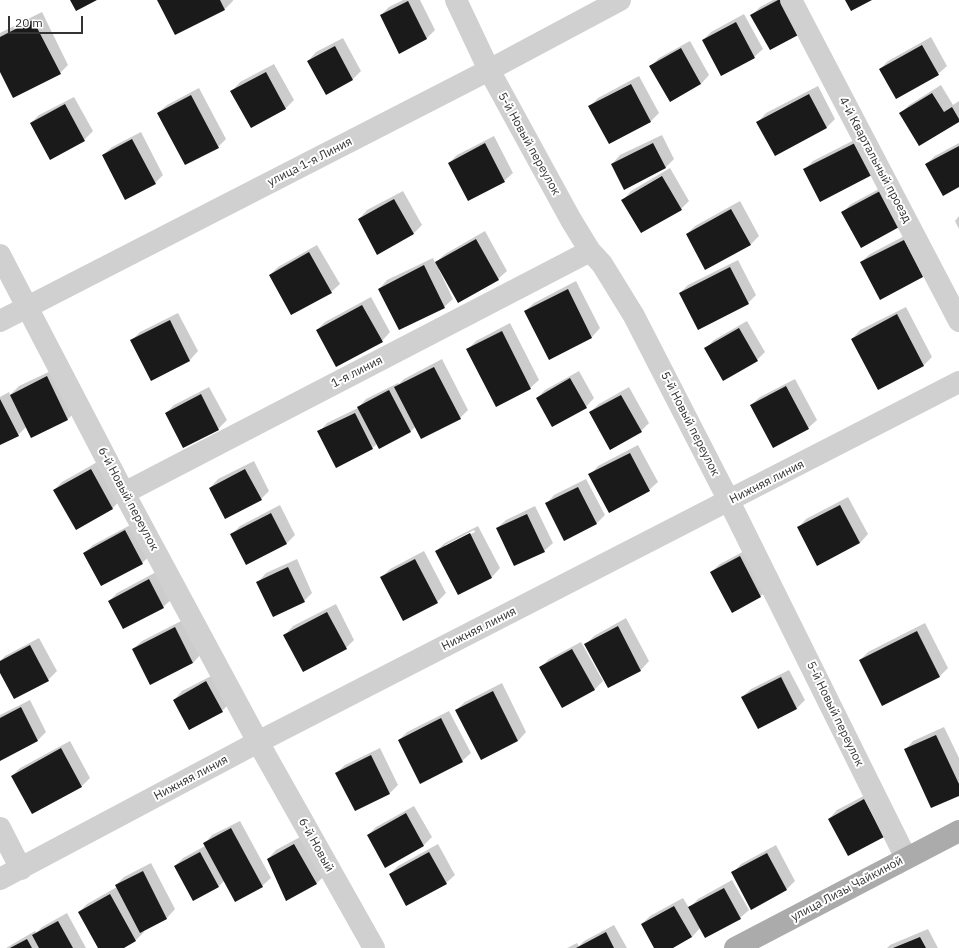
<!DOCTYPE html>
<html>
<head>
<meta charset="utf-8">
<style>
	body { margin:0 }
	#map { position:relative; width:959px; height:948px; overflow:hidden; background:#fff; font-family:"IBM Plex Sans",sans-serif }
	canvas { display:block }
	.scale { position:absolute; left:8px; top:16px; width:75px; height:18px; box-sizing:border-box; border:2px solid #333; border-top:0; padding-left:5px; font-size:12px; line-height:14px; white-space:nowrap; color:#333; -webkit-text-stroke:3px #fff; paint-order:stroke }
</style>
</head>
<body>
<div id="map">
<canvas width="959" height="948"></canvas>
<div class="scale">20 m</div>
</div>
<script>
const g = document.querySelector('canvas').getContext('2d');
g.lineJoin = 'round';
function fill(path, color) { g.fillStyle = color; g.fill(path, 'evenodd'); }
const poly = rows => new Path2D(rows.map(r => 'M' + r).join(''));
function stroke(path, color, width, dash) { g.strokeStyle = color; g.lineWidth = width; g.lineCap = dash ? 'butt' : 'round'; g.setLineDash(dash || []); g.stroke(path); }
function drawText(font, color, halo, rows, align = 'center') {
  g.font = font + ' "IBM Plex Sans",sans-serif'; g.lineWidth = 4; g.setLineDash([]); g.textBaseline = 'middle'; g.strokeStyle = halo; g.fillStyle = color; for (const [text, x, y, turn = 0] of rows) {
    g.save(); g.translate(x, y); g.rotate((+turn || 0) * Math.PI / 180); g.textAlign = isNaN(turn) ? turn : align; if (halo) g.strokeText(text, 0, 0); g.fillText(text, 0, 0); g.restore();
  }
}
const shadow = poly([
	[158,0,233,0,233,1,225,9,175,34],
	[403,0,420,0,435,30,427,38,400,52,381,15,389,7],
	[773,0,797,0,752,15,760,7],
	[42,12,68,65,60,73,0,70,0,33],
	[744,14,763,49,754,57,703,40,711,32],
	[931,37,947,66,938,74,880,69,888,61],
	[343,38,361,71,353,79,326,94,308,61,316,52],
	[690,41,709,75,701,84,651,66,659,58],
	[274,64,294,100,285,109,232,91,240,82],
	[639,76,659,113,651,121,609,143,590,106,598,98],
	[941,85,953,105,959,101,959,121,901,113,909,105],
	[818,86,835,119,827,127,775,155,758,122,766,113],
	[199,88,226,139,218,147,158,113,167,105],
	[74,97,93,131,84,140,31,123,39,115],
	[141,132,163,175,155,183,103,155,112,147],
	[662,135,674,159,665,168,612,164,620,155],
	[864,135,880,166,804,170,813,161],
	[494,136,513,173,504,181,468,200,449,163,457,155],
	[959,143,959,186,926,164,935,156],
	[670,168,689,201,681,209,623,200,631,191],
	[890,183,909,217,842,213,851,204],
	[403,191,422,225,413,234,359,219,367,210],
	[740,201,759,236,751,244,706,268,687,234,695,226],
	[959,216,959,229,955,221],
	[485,231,507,271,498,279,458,301,440,269,439,270,453,299,444,307,379,289,387,280,433,258,435,263,445,254],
	[912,232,931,268,923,276,880,298,861,262,870,254],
	[317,245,340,284,331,292,270,275,278,267],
	[738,260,756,295,748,303,680,293,688,285],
	[576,281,600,328,592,337,549,358,525,311,534,303],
	[371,297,390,332,382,341,317,330,325,322],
	[906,307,932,357,924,365,878,389,852,339,860,330],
	[178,313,198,351,190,360,152,379,131,341,140,332],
	[747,321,765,352,757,360,706,348,714,340],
	[510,323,539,380,530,388,468,349,476,341],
	[442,359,468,410,460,418,416,426,411,431,379,448,377,444,372,448,319,432,327,423,358,408,366,399,398,383,399,384,404,379],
	[55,369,76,411,68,419,32,437,27,426,18,435,0,444,0,397,9,392,10,395,19,386],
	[579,371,594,398,586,407,537,398,545,390],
	[795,379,817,420,808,428,751,405,760,397],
	[209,387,227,420,218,429,166,413,174,405],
	[629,387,649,423,641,431,590,412,599,404],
	[638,445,658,482,649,490,590,475,598,466],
	[99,461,121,499,113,508,76,529,54,490,62,482],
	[254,461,269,491,261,499,210,488,218,479],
	[586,479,605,515,597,523,565,540,546,504,554,495],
	[848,497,868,534,860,543,798,528,806,519],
	[280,505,295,535,287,543,232,534,240,526],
	[535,506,553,543,544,551,497,528,506,520],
	[134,523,151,555,142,563,84,553,93,545],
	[478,526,500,568,492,577,458,594,436,551,445,543],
	[474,530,475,532,445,547,445,545],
	[748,549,769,588,761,596,711,572,720,564],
	[424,551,446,593,437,602,404,619,382,577,390,569],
	[297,559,312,593,304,601,258,582,266,573],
	[158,571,172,599,163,607,109,601,117,593],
	[336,604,354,640,346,648,285,635,293,626],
	[626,618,649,661,641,670,608,687,586,644,594,636],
	[183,620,201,654,193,663,133,649,142,641],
	[925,623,948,668,940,676,883,705,860,660,868,652],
	[39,638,57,671,48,680,0,671,0,661,5,656],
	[581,642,603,681,594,690,541,667,549,659],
	[789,670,805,700,797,708,758,728,742,697,751,689],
	[215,674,230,703,222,711,174,700,182,691],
	[502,683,526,732,518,741,456,710,465,702],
	[30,700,46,732,38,740,0,760,0,715],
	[449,711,471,753,462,761,399,740,407,732],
	[944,727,959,758,959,794,905,750,913,741],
	[70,741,90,778,82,786,32,813,12,776,20,768],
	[380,748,398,785,390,793,336,773,345,765],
	[873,791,884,836,829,819,837,810],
	[414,806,432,837,424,845,368,835,376,827],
	[240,821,271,878,262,886,224,881,219,886,193,900,175,866,183,858,205,846,204,844,212,835],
	[302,836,325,875,316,884,268,859,276,850],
	[438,844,455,875,446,883,390,874,398,866],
	[776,845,795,881,787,889,733,873,741,864],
	[151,863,175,909,167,918,143,930,144,932,136,940,122,948,99,948,79,912,87,904,117,887,116,885,124,877],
	[732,880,749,910,740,918,701,927,692,937,671,948,655,948,642,924,650,916,683,898,689,908,698,899],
	[67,913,86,948,6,948,35,931,36,933,42,927],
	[614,925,627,948,567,948,577,943,579,946,584,941],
	[928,929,938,948,887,948,890,945]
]);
const building = poly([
	[70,0,97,0,76,11],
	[157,0,220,0,225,10,175,35],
	[778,0,784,0,802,33,770,50,750,15],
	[845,0,872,0,851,11],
	[408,1,427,39,399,54,380,15],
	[33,20,61,74,13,98,0,72,0,37],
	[736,22,755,58,721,76,702,40],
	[922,45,939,75,896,99,879,69],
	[335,46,353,80,326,95,307,61],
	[681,48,701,84,670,102,649,66],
	[266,72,286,109,251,128,230,91],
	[631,84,651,122,609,144,588,106],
	[932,93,944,112,952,107,959,119,959,122,919,146,899,113],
	[809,94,827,128,775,156,756,122],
	[191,95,219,148,185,165,157,113],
	[65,104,85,141,50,160,30,123],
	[132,139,156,184,125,200,102,155],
	[485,143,505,182,468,201,448,163],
	[653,143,666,168,624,190,611,164],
	[855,143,872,175,820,202,803,169],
	[959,146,959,187,943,196,925,164],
	[662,176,682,210,641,233,621,200],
	[882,190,901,226,861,248,841,212],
	[394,199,414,234,377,255,358,219],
	[731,209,751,245,705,270,686,234],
	[476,239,499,280,458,303,435,262],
	[904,240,923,277,880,300,860,262],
	[309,252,332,293,291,315,269,275],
	[424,265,445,308,399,330,378,289],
	[730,267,749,304,698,330,679,293],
	[568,289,592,338,549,360,524,311],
	[362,305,383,342,336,367,316,330],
	[897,314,924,366,878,390,851,339],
	[170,320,190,361,151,381,130,340],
	[739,328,758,361,723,381,704,348],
	[502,331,531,389,496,407,466,349],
	[434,367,461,419,421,439,394,387],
	[47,376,68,420,31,438,10,395],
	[570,378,587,408,552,427,536,398],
	[786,386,809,429,773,448,750,405],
	[389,390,411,432,379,449,357,407],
	[201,394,219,430,183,448,165,413],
	[621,395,642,432,610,450,589,412],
	[0,399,19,436,0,445],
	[355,413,373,449,336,468,317,431],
	[630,453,650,491,609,513,588,474],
	[91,469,113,509,76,530,53,490],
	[245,469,262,500,225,519,209,488],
	[578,487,597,524,564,541,545,503],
	[840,505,860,543,817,566,797,527],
	[271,513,287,544,246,565,230,534],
	[527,514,545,552,514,566,496,528],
	[125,530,143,564,101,586,83,553],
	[470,533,492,578,458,595,435,551],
	[740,556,761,597,732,613,710,572],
	[415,559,438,603,403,621,380,577],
	[288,567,305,602,273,617,256,582],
	[149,579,164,608,123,629,108,601],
	[327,612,347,649,303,672,283,635],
	[618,626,641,671,608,688,584,644],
	[175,627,193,663,150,685,132,649],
	[917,631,940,677,882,706,859,660],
	[30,645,49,681,14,699,0,673,0,661],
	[572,649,595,690,562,708,539,667],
	[781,677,797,709,758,729,741,697],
	[206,681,223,712,189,730,173,700],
	[493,691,518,741,481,760,455,710],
	[21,707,38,741,0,761,0,718],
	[441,718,463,762,420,784,398,740],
	[936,735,959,784,959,796,931,808,904,749],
	[61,748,82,787,32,814,11,776],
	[371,755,390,794,355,811,335,773],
	[864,799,884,837,848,856,828,819],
	[406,813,424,846,385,868,367,835],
	[231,828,263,887,235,902,203,843],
	[294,844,317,884,286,901,267,859],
	[200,852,219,887,193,901,174,866],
	[429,852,447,884,406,906,389,874],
	[767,853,787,890,751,910,731,872],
	[143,871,167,919,140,933,115,885],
	[724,888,741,919,705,938,688,907],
	[110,894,136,941,124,948,98,948,78,912],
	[674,906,692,937,673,948,654,948,641,924],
	[58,921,73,948,39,948,32,935],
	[606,932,614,948,576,948],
	[920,937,926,948,893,948],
	[27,939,32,948,10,948]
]);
const minor = poly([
	[456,0,489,70,571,220,590,251,602,264,634,316,729,501,906,858],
	[791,0,959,321],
	[0,255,124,493,258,742,374,948],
	[0,321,489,70,620,0],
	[124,493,590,251],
	[0,828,21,869],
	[0,879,258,742,959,382]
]);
const major = poly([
	[735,948,959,831]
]);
const streetNames = [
	["5-й Новый переулок",529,144,61],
	["4-й Квартальный проезд",875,160,62],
	["улица 1-я Линия",310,162,-27],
	["1-я линия",357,372,-27],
	["5-й Новый переулок",690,424,63],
	["Нижняя линия",767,482,-27],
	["6-й Новый переулок",128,499,62],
	["Нижняя линия",479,629,-27],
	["5-й Новый переулок",835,714,64],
	["Нижняя линия",191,778,-28],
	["6-й Новый",316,845,61],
	["улица Лизы Чайкиной",847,889,-28]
];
fill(shadow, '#0003');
fill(building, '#1a1a1a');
stroke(minor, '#d0d0d0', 22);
stroke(major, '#ababab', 22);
drawText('12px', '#333', '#fff', streetNames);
</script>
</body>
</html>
